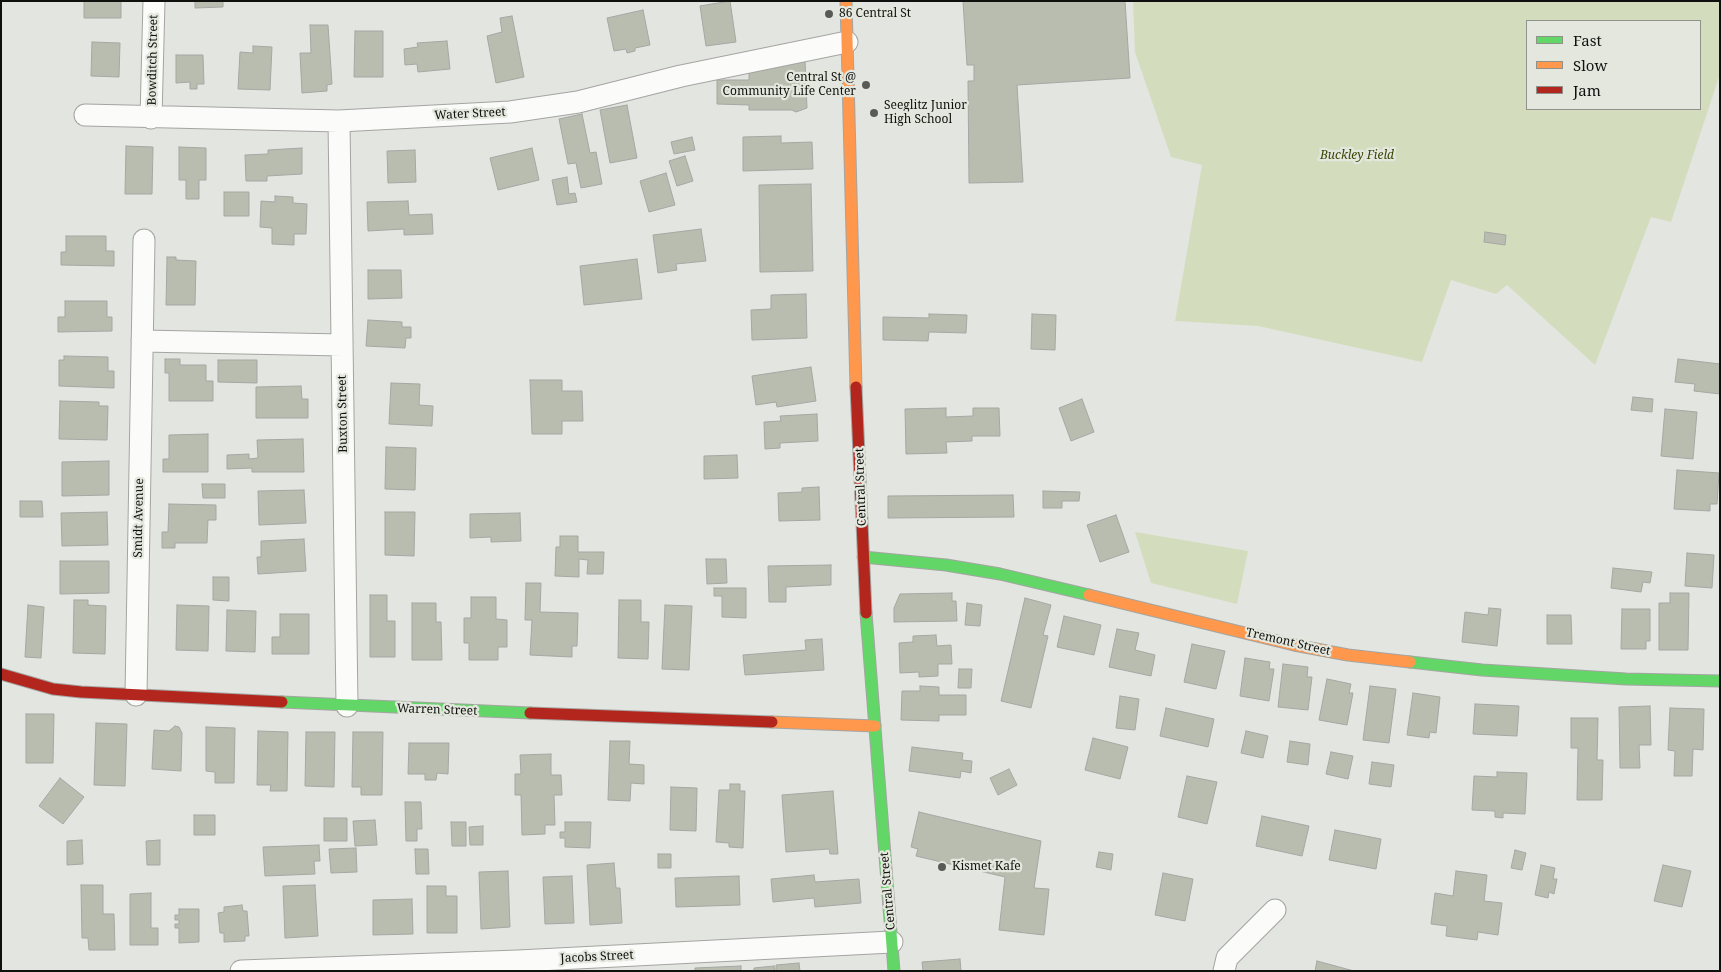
<!DOCTYPE html>
<html>
<head>
<meta charset="utf-8">
<style>
	body { margin:0 }
	#map { position:relative; width:1721px; height:972px; overflow:hidden; background:#e3e5e0; font-family:"Noto Serif",serif }
	canvas { display:block }
	.frame { position:absolute; inset:0; border:2px solid #10110e; pointer-events:none }
	.legend { position:absolute; left:1526px; top:20px; width:175px; height:90px; box-sizing:border-box; background:#e4e7de; border:1px solid #8f918b; margin:0; padding:6px 9px; list-style:none; font-size:15px; color:#10110e }
	.legend li { display:flex; align-items:center; gap:10px; height:25px }
	.legend b { width:25px; border:1px solid #8f918b }
</style>
</head>
<body>
<div id="map">
<canvas width="1721" height="972"></canvas>
<div class="frame"></div>
<ul class="legend">
<li><b style="height:6px;background:#63d668"></b>Fast</li>
<li><b style="height:6px;background:#ff974d"></b>Slow</li>
<li><b style="height:6px;background:#b3261e"></b>Jam</li>
</ul>
</div>
<script>
const g = document.querySelector('canvas').getContext('2d');
g.lineJoin = 'round';
function fill(path, color) { g.fillStyle = color; g.fill(path, 'evenodd'); }
const poly = rows => new Path2D(rows.map(r => 'M' + r).join(''));
function stroke(path, color, width, dash) { g.strokeStyle = color; g.lineWidth = width; g.lineCap = dash ? 'butt' : 'round'; g.setLineDash(dash || []); g.stroke(path); }
function drawText(font, color, halo, rows, align = 'center') {
  g.font = font + ' "Noto Serif",serif'; g.lineWidth = 4.5; g.setLineDash([]); g.textBaseline = 'middle'; g.strokeStyle = halo; g.fillStyle = color; for (const [text, x, y, turn = 0] of rows) {
    g.save(); g.translate(x, y); g.rotate((+turn || 0) * Math.PI / 180); g.textAlign = isNaN(turn) ? turn : align; if (halo) g.strokeText(text, 0, 0); g.fillText(text, 0, 0); g.restore();
  }
}
const green = poly([
	[1133,1,1720,1,1720,74,1671,222,1651,217,1595,365,1507,285,1496,294,1451,280,1422,362,1258,326,1175,321,1202,165,1171,157,1135,52],
	[1527,21,1700,21,1700,109,1527,109],
	[1135,532,1248,551,1237,604,1151,583]
]);
const building = poly([
	[84,1,121,1,121,18,84,18,84,1],
	[195,1,223,1,223,7,195,8,195,1],
	[730,1,736,42,706,46,700,6,730,1],
	[963,1,1125,1,1130,78,1017,85,1023,182,969,183,968,81,974,81,974,65,967,65,963,1],
	[643,10,650,45,635,48,635,51,627,53,626,49,614,51,607,18,643,10],
	[512,16,524,77,496,83,487,36,502,32,500,18,512,16],
	[310,25,328,25,332,84,327,85,327,91,302,93,300,53,311,53,310,25],
	[355,31,383,31,383,77,354,77,355,31],
	[447,41,450,69,418,72,417,64,405,65,404,49,418,47,417,43,447,41],
	[92,42,120,43,119,77,91,76,92,42],
	[253,46,272,47,270,90,238,89,240,52,253,53,253,46],
	[176,55,203,55,204,84,197,84,197,89,190,89,190,82,176,83,176,55],
	[805,60,807,108,796,112,792,110,749,110,749,105,717,104,717,80,749,80,749,63,805,60],
	[627,105,637,158,610,163,600,110,627,105],
	[582,114,590,153,596,152,602,184,581,188,576,163,568,164,559,119,582,114],
	[781,136,781,143,812,142,813,169,743,171,743,137,781,136],
	[692,137,695,150,674,154,671,142,692,137],
	[126,146,153,147,152,194,125,194,126,146],
	[179,147,206,148,206,180,199,180,199,199,186,199,186,180,179,180,179,147],
	[302,148,302,174,267,176,267,181,246,181,245,155,268,154,268,150,302,148],
	[532,148,539,180,498,190,490,158,532,148],
	[415,150,416,182,388,183,387,151,415,150],
	[685,156,693,181,677,186,669,161,685,156],
	[666,173,675,205,649,212,640,181,666,173],
	[567,177,569,194,575,193,577,202,557,205,552,180,567,177],
	[811,184,813,271,760,272,759,185,811,184],
	[224,192,249,192,249,216,224,216,224,192],
	[275,196,293,197,293,203,307,204,306,234,294,234,294,245,272,244,272,228,260,227,261,201,275,202,275,196],
	[408,201,409,215,432,214,433,234,404,235,404,229,368,231,367,202,408,201],
	[701,229,706,261,676,264,677,270,658,273,653,235,701,229],
	[1485,232,1506,235,1505,245,1484,242,1485,232],
	[66,236,106,236,106,251,114,251,114,266,61,265,61,252,66,252,66,236],
	[167,257,176,257,176,260,196,261,195,305,166,305,167,257],
	[637,259,642,299,584,305,580,266,637,259],
	[368,270,401,270,402,298,368,299,368,270],
	[806,294,807,338,752,340,751,310,771,309,771,295,806,294],
	[65,301,107,301,107,317,112,317,112,331,58,332,58,317,65,317,65,301],
	[929,314,967,315,966,333,929,332,928,341,883,340,883,317,929,318,929,314],
	[1032,314,1056,315,1055,350,1031,349,1032,314],
	[368,320,402,322,402,327,411,327,411,338,406,338,405,348,366,346,368,320],
	[64,356,108,357,108,371,114,371,114,388,59,386,59,360,64,360,64,356],
	[165,359,180,359,180,365,206,365,206,381,213,381,213,401,169,401,169,373,165,373,165,359],
	[1678,359,1720,364,1720,394,1694,391,1695,384,1675,382,1678,359],
	[218,360,257,360,257,383,218,382,218,360],
	[811,367,816,401,777,407,776,402,756,405,752,376,811,367],
	[530,380,562,380,562,391,582,391,583,421,562,421,562,434,532,434,530,380],
	[391,383,420,384,419,405,433,406,432,426,389,424,391,383],
	[301,386,302,399,308,399,308,418,256,418,256,387,301,386],
	[1633,397,1653,399,1652,412,1631,410,1633,397],
	[1082,399,1094,432,1071,441,1059,408,1082,399],
	[60,401,99,402,99,406,108,406,107,440,59,439,60,401],
	[946,408,946,417,973,416,973,408,999,408,1000,436,972,436,972,441,946,442,947,453,906,454,905,409,946,408],
	[1665,409,1697,412,1693,459,1661,456,1665,409],
	[817,414,818,441,780,443,780,448,765,449,764,422,781,421,780,416,817,414],
	[208,434,208,472,163,472,163,459,169,459,169,435,208,434],
	[303,439,304,472,252,472,252,468,227,469,227,455,249,454,249,459,258,458,257,440,303,439],
	[386,447,416,448,415,490,385,489,386,447],
	[737,455,738,478,704,479,704,456,737,455],
	[109,461,109,495,62,496,62,462,109,461],
	[1677,470,1719,473,1717,504,1710,504,1710,511,1674,509,1677,470],
	[202,484,225,484,225,498,203,498,202,484],
	[819,487,820,520,779,521,778,493,802,492,802,488,819,487],
	[304,490,306,523,259,525,258,491,304,490],
	[1043,491,1080,492,1079,501,1062,501,1062,508,1043,508,1043,491],
	[1013,495,1014,517,888,518,888,496,1013,495],
	[20,501,42,501,43,517,20,517,20,501],
	[169,504,216,505,216,520,208,520,207,543,175,543,175,548,162,548,162,532,168,532,169,504],
	[107,512,108,545,62,546,61,513,107,512],
	[385,512,415,512,414,556,385,555,385,512],
	[520,513,521,541,491,542,491,537,470,538,470,514,520,513],
	[1116,515,1129,552,1100,562,1087,525,1116,515],
	[560,536,578,536,578,552,604,552,603,574,587,574,588,560,579,559,579,577,555,576,556,547,560,547,560,536],
	[304,539,306,571,258,574,257,557,261,557,261,541,304,539],
	[1687,553,1714,555,1712,588,1685,586,1687,553],
	[706,559,726,559,727,583,707,584,706,559],
	[60,561,109,561,109,593,60,594,60,561],
	[831,565,831,585,786,587,786,602,769,602,768,566,831,565],
	[1613,568,1652,572,1650,583,1643,582,1641,592,1611,588,1613,568],
	[213,577,229,577,229,601,213,600,213,577],
	[526,583,541,583,540,612,578,613,577,646,572,646,572,657,530,655,532,620,525,620,526,583],
	[714,588,746,588,746,618,722,617,722,596,714,596,714,588],
	[952,593,952,601,956,601,957,621,894,622,894,608,900,594,952,593],
	[1670,593,1689,593,1688,650,1659,650,1659,603,1670,603,1670,593],
	[370,595,387,595,387,621,395,621,395,657,370,657,370,595],
	[471,597,496,597,496,619,507,620,507,647,498,647,498,660,469,660,469,643,464,643,464,618,471,618,471,597],
	[1025,598,1051,605,1043,635,1048,636,1031,708,1001,701,1025,598],
	[74,600,88,600,88,605,106,606,105,654,73,653,74,600],
	[619,600,641,600,641,622,649,622,648,659,618,658,619,600],
	[412,603,436,603,436,622,441,622,442,660,412,660,412,603],
	[967,603,982,605,980,626,965,625,967,603],
	[28,605,44,607,41,658,25,657,28,605],
	[177,605,209,606,208,651,176,650,177,605],
	[665,605,692,606,689,670,662,669,665,605],
	[1489,608,1501,609,1497,646,1462,642,1465,612,1488,615,1489,608],
	[1622,609,1650,609,1650,641,1646,641,1646,649,1621,649,1622,609],
	[227,610,256,611,255,652,226,651,227,610],
	[280,614,309,614,309,654,272,654,272,637,280,637,280,614],
	[1547,615,1571,615,1572,644,1547,644,1547,615],
	[1064,616,1101,625,1094,655,1057,647,1064,616],
	[1117,629,1139,633,1135,650,1155,655,1151,676,1109,667,1117,629],
	[936,635,937,646,951,645,952,664,938,664,938,676,919,677,919,672,900,673,899,643,913,642,913,636,936,635],
	[822,639,824,670,745,675,743,655,806,650,805,640,822,639],
	[1192,644,1225,651,1216,689,1184,682,1192,644],
	[1245,658,1270,662,1269,669,1274,669,1269,701,1240,696,1245,658],
	[1283,664,1308,667,1307,677,1312,677,1308,710,1278,707,1283,664],
	[959,669,972,669,971,688,958,688,959,669],
	[1327,679,1351,684,1349,693,1353,693,1347,725,1319,720,1327,679],
	[920,686,939,687,939,695,966,695,966,715,939,715,939,721,901,720,902,691,920,691,920,686],
	[1370,686,1396,689,1389,743,1363,740,1370,686],
	[1413,693,1440,697,1436,733,1430,732,1429,738,1407,735,1413,693],
	[1120,696,1139,699,1135,730,1116,728,1120,696],
	[1475,704,1519,706,1517,736,1473,734,1475,704],
	[1650,706,1651,745,1639,745,1640,768,1620,768,1619,707,1650,706],
	[1166,708,1214,719,1208,747,1160,736,1166,708],
	[1670,708,1704,709,1703,750,1693,749,1692,776,1674,776,1675,751,1668,750,1670,708],
	[26,714,54,714,53,763,26,763,26,714],
	[1571,718,1598,718,1597,760,1603,760,1602,800,1577,800,1578,748,1571,748,1571,718],
	[96,723,127,724,125,786,94,785,96,723],
	[175,726,179,727,182,733,181,771,152,769,154,730,169,731,175,726],
	[206,727,235,728,234,783,215,783,215,772,206,771,206,727],
	[258,731,288,732,287,791,270,791,271,785,257,785,258,731],
	[1246,731,1268,736,1263,758,1241,753,1246,731],
	[306,732,335,732,334,787,305,786,306,732],
	[353,732,383,732,382,795,361,795,361,787,352,787,353,732],
	[1093,738,1128,747,1120,779,1085,770,1093,738],
	[610,741,630,741,629,764,644,765,644,784,631,783,630,801,608,800,610,741],
	[1290,741,1310,744,1308,765,1287,762,1290,741],
	[409,743,449,743,448,774,437,773,436,780,425,780,425,774,408,774,409,743],
	[912,747,963,753,962,760,972,761,971,773,961,771,960,778,909,771,912,747],
	[1331,752,1353,756,1348,779,1326,774,1331,752],
	[551,754,551,775,561,775,562,795,554,795,555,825,545,825,545,834,522,835,521,795,515,795,515,774,521,774,520,755,551,754],
	[1372,762,1394,765,1391,787,1369,784,1372,762],
	[1009,769,1017,785,998,795,990,778,1009,769],
	[1497,772,1527,773,1525,814,1503,813,1503,818,1495,817,1495,811,1472,810,1474,776,1497,777,1497,772],
	[1187,776,1217,782,1207,824,1178,817,1187,776],
	[60,778,84,797,63,824,39,806,60,778],
	[730,784,740,784,740,791,745,791,743,848,729,847,729,843,716,842,719,790,730,790,730,784],
	[671,787,697,788,696,831,670,830,671,787],
	[833,791,838,854,830,854,829,849,786,852,782,795,833,791],
	[405,802,421,802,422,829,417,829,417,841,406,841,405,802],
	[919,812,1041,841,1034,888,1049,889,1044,935,999,930,1005,877,916,856,918,849,911,847,919,812],
	[194,815,215,815,215,835,194,835,194,815],
	[1262,816,1309,826,1302,856,1256,846,1262,816],
	[324,818,347,818,347,841,324,841,324,818],
	[375,820,377,845,355,846,353,821,375,820],
	[451,822,466,822,466,846,452,846,451,822],
	[565,822,591,822,590,848,565,847,565,838,560,838,560,832,565,832,565,822],
	[483,826,483,845,470,845,469,827,483,826],
	[1335,830,1381,839,1376,869,1329,860,1335,830],
	[82,840,83,864,67,865,67,841,82,840],
	[160,840,160,865,147,865,146,841,160,840],
	[319,845,320,861,314,861,315,874,265,876,263,847,319,845],
	[356,848,357,872,331,873,329,849,356,848],
	[415,849,428,849,429,874,416,874,415,849],
	[1515,850,1526,853,1522,870,1511,868,1515,850],
	[1099,852,1113,854,1111,870,1096,867,1099,852],
	[658,854,671,854,671,868,658,868,658,854],
	[614,863,616,888,620,888,622,923,590,925,587,865,614,863],
	[1541,865,1555,868,1553,879,1557,879,1554,894,1549,892,1548,898,1535,895,1541,865],
	[1663,865,1691,871,1682,907,1654,901,1663,865],
	[508,871,510,927,481,929,479,872,508,871],
	[1456,871,1487,875,1484,901,1502,903,1498,935,1478,932,1477,940,1446,936,1447,926,1431,924,1435,893,1453,896,1456,871],
	[1163,873,1193,879,1185,921,1155,915,1163,873],
	[814,875,815,882,859,879,861,903,815,907,814,898,773,902,771,879,814,875],
	[572,876,574,923,545,924,543,877,572,876],
	[739,876,740,905,676,907,675,878,739,876],
	[81,885,103,885,103,914,114,914,115,950,89,950,88,938,82,938,81,885],
	[315,885,318,936,285,938,283,886,315,885],
	[427,886,446,886,446,896,457,896,457,933,427,933,427,886],
	[151,893,151,928,158,928,158,945,130,945,130,894,151,893],
	[412,899,413,934,373,935,373,900,412,899],
	[242,905,243,911,247,911,249,936,245,936,245,941,224,942,224,933,220,933,218,913,224,912,224,907,242,905],
	[179,909,199,909,199,942,179,943,179,928,175,928,175,924,179,924,179,920,175,920,175,915,179,915,179,909],
	[960,959,961,971,923,971,922,962,960,959],
	[1317,961,1354,971,1315,971,1317,961],
	[799,963,800,971,776,971,776,965,799,963],
	[741,966,741,971,695,971,695,968,741,966],
	[774,966,775,971,754,971,754,968,774,966]
]);
const street = poly([
	[85,115,339,121,510,112,578,102,681,76,847,42],
	[151,118,154,1],
	[339,121,347,706],
	[142,341,342,345],
	[136,695,144,240],
	[241,971,518,961,892,942],
	[1224,971,1227,958,1275,910]
]);
const fast = poly([
	[863,557,946,565,1000,574,1089,595],
	[866,613,894,971],
	[1410,662,1482,670,1626,679,1720,681],
	[282,702,530,713]
]);
const slow = poly([
	[846,1,856,387],
	[1089,595,1294,645,1348,655,1410,662],
	[772,722,875,726]
]);
const jam = poly([
	[856,387,866,613],
	[1,674,53,689,81,692,282,702],
	[530,713,772,722]
]);
const markers = [
	[829,14,5,"#5a5b58"],
	[866,85,5,"#5a5b58"],
	[874,113,5,"#5a5b58"],
	[942,867,5,"#5a5b58"]
];
const poiNames = [
	["86 Central St",839,14],
	["Central St @",856,78,"right"],
	["Community Life Center",856,92,"right"],
	["Seeglitz Junior",884,106],
	["High School",884,120],
	["Kismet Kafe",952,867]
];
const streetNames = [
	["Bowditch Street",153,60,-89],
	["Water Street",470,114,-3],
	["Buxton Street",343,414,-91],
	["Central Street",861,487,-92],
	["Smidt Avenue",139,518,-89],
	["Tremont Street",1288,642,13],
	["Warren Street",437,710,2],
	["Central Street",888,891,-95],
	["Jacobs Street",597,957,-3]
];
const parkNames = [
	["Buckley Field",1357,156]
];
fill(green, '#d3ddbe');
fill(building, '#b9bdaf');
stroke(building, '#a5a7a4', 1);
stroke(street, '#a4a5a2', 23);
stroke(fast, '#a4a5a2', 13);
stroke(slow, '#a4a5a2', 13);
stroke(jam, '#a4a5a2', 13);
stroke(street, '#fbfbfa', 21);
stroke(fast, '#63d668', 11);
stroke(slow, '#ff974d', 11);
stroke(jam, '#b3261e', 11);
for (const [x, y, r, color] of markers) { const dot = new Path2D(); dot.arc(x, y, r, 0, 2 * Math.PI); g.fillStyle = color; g.fill(dot); stroke(dot, '#e4e7de', 2); }
drawText('12px', '#10110e', '#e4e7de', poiNames, 'left');
drawText('12px', '#10110e', '#e4e7de', streetNames);
drawText('italic 12px', '#364500', '#e4e7de', parkNames);
</script>
</body>
</html>
